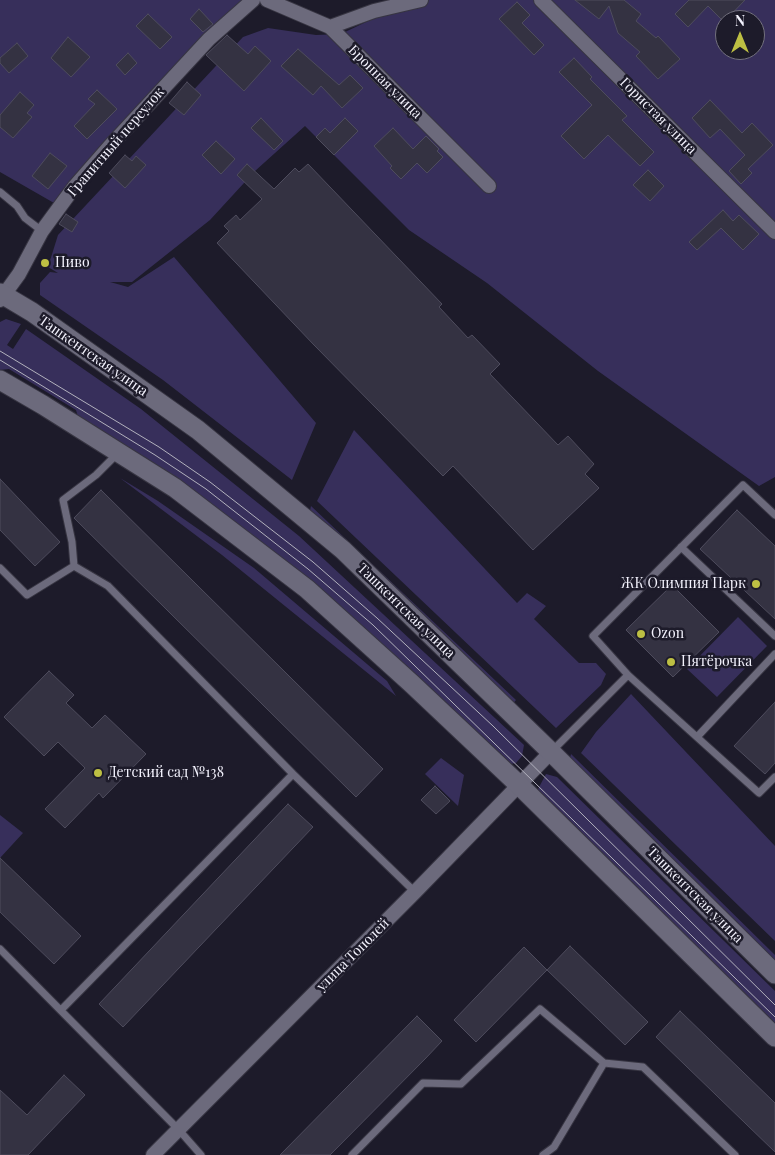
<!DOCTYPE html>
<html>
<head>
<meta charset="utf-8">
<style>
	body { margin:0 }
	#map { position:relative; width:775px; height:1155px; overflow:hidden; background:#1d1b2a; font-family:"Playfair Display",serif }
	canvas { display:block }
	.north { position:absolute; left:715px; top:10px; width:50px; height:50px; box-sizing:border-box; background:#1d1b2a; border:1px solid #73717e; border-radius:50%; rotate:0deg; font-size:14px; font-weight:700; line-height:20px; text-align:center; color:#f3f2fd }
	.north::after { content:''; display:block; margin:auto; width:18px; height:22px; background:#bdbf43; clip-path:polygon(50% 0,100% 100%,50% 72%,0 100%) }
</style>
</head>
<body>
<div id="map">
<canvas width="775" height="1155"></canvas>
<div class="north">N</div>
</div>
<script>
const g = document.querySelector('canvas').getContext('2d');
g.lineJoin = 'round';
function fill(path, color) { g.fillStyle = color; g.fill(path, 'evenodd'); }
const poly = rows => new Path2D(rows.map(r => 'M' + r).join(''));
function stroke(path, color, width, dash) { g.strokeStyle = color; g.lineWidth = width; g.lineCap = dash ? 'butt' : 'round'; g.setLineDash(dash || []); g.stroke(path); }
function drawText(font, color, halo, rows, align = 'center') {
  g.font = font + ' "Playfair Display",serif'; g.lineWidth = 5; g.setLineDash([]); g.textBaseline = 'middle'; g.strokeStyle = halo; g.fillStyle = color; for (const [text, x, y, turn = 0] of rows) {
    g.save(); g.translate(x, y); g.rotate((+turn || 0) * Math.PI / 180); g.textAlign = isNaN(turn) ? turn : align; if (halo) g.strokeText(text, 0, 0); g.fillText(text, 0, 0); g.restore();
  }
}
const green = poly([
	[0,0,245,0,69,182,54,203,0,172],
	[402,0,775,0,775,477,759,486,598,371,487,283,409,230,305,126,255,171,210,220,132,282,110,282,128,287,174,257,316,423,292,480,163,380,40,295,40,283,50,272,58,273,48,267,58,235,243,37,268,28,316,35,341,34,368,21],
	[725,20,755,20,755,50,725,50],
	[6,319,21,324,7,345,13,349,26,329,141,409,299,536,524,745,522,756,516,763,499,766,357,629,79,420,76,410,9,369,0,370,0,322],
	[354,430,517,603,527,593,546,606,534,619,579,663,596,663,606,674,601,685,556,728,317,501],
	[120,478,158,501,254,568,387,681,396,696,222,555],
	[311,506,516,700,510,707,309,515],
	[738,617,767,646,717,697,687,669],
	[631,694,775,846,775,941,581,753,596,732],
	[571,754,775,955,775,967,569,762],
	[441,758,464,775,458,806,425,774],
	[546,774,557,777,775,991,775,1030,537,791],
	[0,815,23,833,0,858]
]);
const building = poly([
	[575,0,624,0,641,14,636,21,656,38,658,36,680,59,658,79,636,56,640,52,618,33,609,6,599,19,575,0],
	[689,0,745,0,724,22,708,6,688,27,675,14,689,0],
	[517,2,530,15,522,23,544,45,534,55,499,19,517,2],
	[199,9,213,24,203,32,190,19,199,9],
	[148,14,172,37,160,49,136,26,148,14],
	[227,35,248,54,255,46,271,61,244,91,206,55,227,35],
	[68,37,90,57,71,77,51,58,68,37],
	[17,43,28,56,9,73,0,63,0,58,17,43],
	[298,49,339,85,350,75,363,88,342,108,321,86,313,95,281,66,298,49],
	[128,53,137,63,125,75,116,65,128,53],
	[574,58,592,77,590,79,627,116,622,120,654,152,640,166,608,135,584,159,561,136,592,105,559,72,574,58],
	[187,82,201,95,184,115,169,103,187,82],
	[97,90,117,109,87,139,74,126,95,104,88,99,97,90],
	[20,92,34,105,27,113,32,117,13,138,0,127,0,115,20,92],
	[710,100,742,133,752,123,773,145,748,169,752,173,741,184,729,171,745,155,720,129,710,138,692,118,710,100],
	[261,118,283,141,274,150,251,128,261,118],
	[345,118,358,131,334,155,316,137,325,128,330,133,345,118],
	[393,128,413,149,426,136,439,149,437,151,443,157,427,173,417,163,401,179,390,168,392,166,374,146,393,128],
	[216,141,235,159,221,174,202,155,216,141],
	[50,153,67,166,48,189,32,176,50,153],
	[125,155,132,161,136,156,146,165,125,188,109,173,125,155],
	[247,164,274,189,295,168,299,172,308,164,442,304,439,307,468,338,472,335,500,364,490,374,558,445,568,436,594,464,585,474,599,488,533,550,453,466,443,476,314,345,217,243,229,231,224,226,236,215,240,220,262,199,237,175,247,164],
	[648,170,664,186,650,201,633,185,648,170],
	[723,210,733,221,739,215,759,234,743,250,721,228,697,250,689,242,723,210],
	[66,214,78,222,72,232,59,224,66,214],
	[0,479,60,542,35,566,0,530,0,479],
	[101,490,383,769,356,797,74,518,101,490],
	[737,510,775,546,775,619,700,549,737,510],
	[672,585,719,632,673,677,626,630,672,585],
	[49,671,74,695,66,703,92,728,105,715,146,754,103,798,99,793,65,828,45,809,85,768,58,742,44,756,4,717,49,671],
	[775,702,775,763,765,774,734,746,775,702],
	[435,786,450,801,436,814,421,800,435,786],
	[288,804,313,827,123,1027,99,1004,288,804],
	[0,858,81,936,54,964,0,912,0,858],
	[570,946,648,1022,625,1045,547,970,476,1042,454,1020,524,947,547,970,570,946],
	[680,1011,775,1103,775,1152,656,1037,680,1011],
	[417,1016,442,1041,425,1059,330,1155,280,1155,417,1016],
	[64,1075,85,1095,28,1155,0,1155,0,1090,27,1115,64,1075]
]);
const lane = poly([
	[0,192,17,206,25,218,42,231],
	[775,515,743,485,593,636,628,675,759,793,775,777],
	[681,547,775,636],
	[74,566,72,542,63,500,96,475,118,453],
	[0,568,27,595,74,566,108,586,293,774,415,892],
	[697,737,775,654],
	[551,752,628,675],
	[0,949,179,1130,201,1155],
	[61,1010,293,774],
	[352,1155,423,1083,461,1084,540,1009,604,1063,643,1067,735,1155],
	[543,1155,554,1147,604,1063]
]);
const street = poly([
	[267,0,330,27,489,186],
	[541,0,775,232],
	[330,27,374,11,421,0],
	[0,300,19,274,42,231,75,186,109,147,209,39,253,0],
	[153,1155,415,892,551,752]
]);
const secondary = poly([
	[0,293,32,312,198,430,343,550,551,752,775,974],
	[0,380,43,405,175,488,307,589,412,684,518,784,775,1037]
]);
const tram = poly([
	[0,351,159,447,210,482,313,562,377,618,493,726,775,1005],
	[0,360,155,455,206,489,308,569,373,625,775,1017]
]);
const markers = [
	[45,263,5,"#bdbf43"],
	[756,584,5,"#bdbf43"],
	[641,634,5,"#bdbf43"],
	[671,662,5,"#bdbf43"],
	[98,773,5,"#bdbf43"]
];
const streetNames = [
	["Бронная улица",385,82,45],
	["Гористая улица",658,116,45],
	["Гранитный переулок",116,142,-49],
	["Ташкентская улица",93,356,35],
	["Ташкентская улица",406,611,44],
	["Ташкентская улица",695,895,45],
	["улица Тополей",353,955,-45]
];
const poiNames = [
	["Пиво",55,263],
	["ЖК Олимпия Парк",746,584,"right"],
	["Ozon",651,634],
	["Пятёрочка",681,662],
	["Детский сад №138",108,773]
];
fill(green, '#372f5b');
fill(building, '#343242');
stroke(building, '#4e4c5d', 1);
stroke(lane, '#373542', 9);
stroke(street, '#373542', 16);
stroke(secondary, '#373542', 21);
stroke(lane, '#6c6a7c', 7);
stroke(street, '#6c6a7c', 14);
stroke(secondary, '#6c6a7c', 19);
stroke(tram, '#b2b1bd', 1);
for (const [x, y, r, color] of markers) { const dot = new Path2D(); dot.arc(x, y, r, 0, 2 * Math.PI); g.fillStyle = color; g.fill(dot); stroke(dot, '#1d1b2a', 2); }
drawText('14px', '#f3f2fd', '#1d1b2a', streetNames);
drawText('14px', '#f3f2fd', '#1d1b2a', poiNames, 'left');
</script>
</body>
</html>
